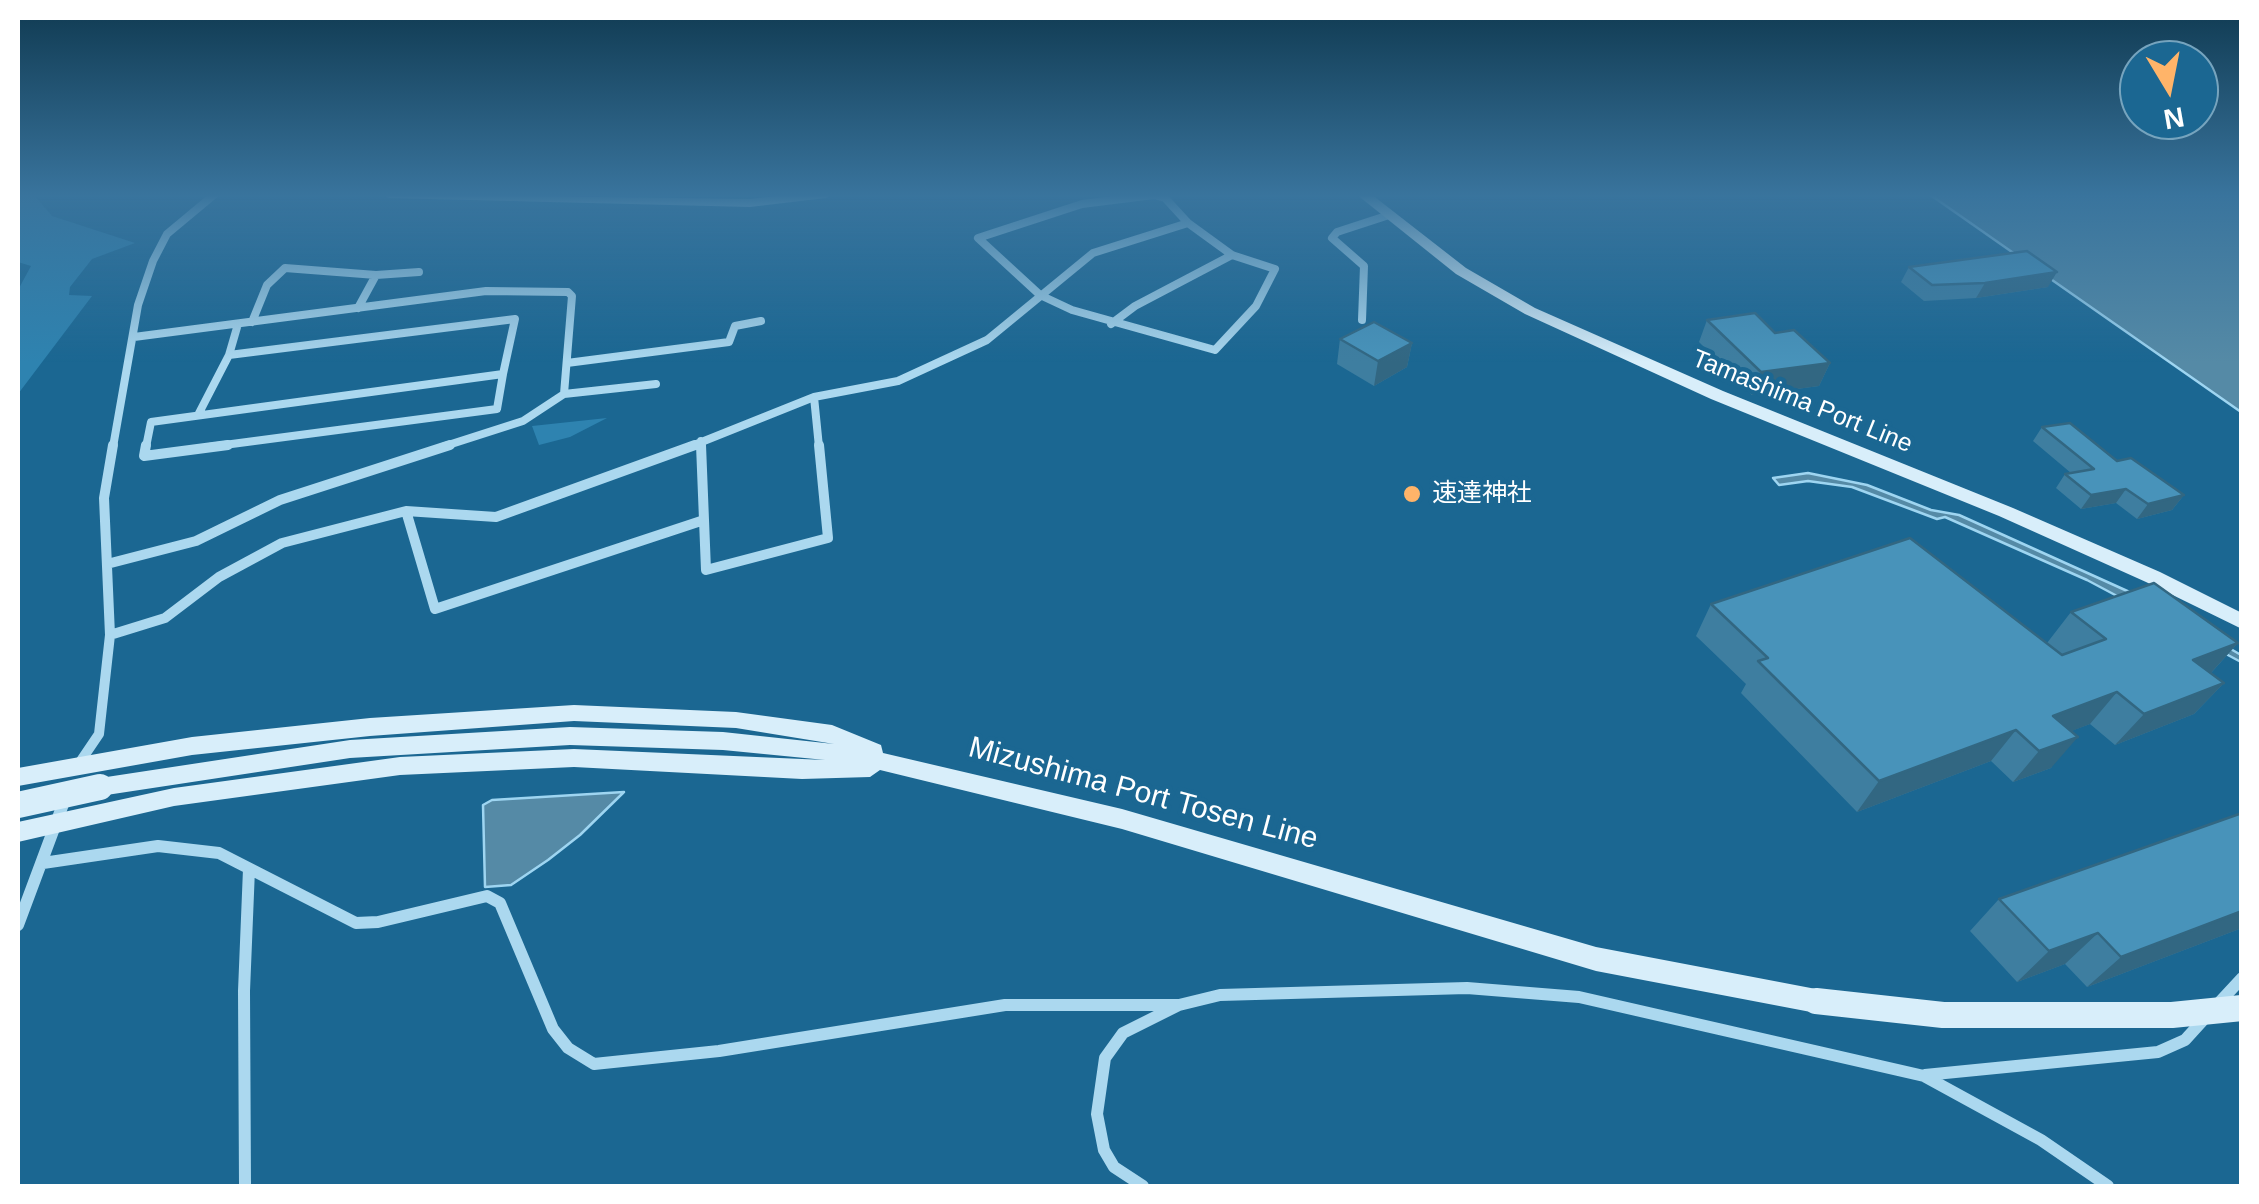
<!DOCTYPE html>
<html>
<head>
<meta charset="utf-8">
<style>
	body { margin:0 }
	#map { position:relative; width:2259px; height:1204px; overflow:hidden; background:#1b6792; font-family:Arial,sans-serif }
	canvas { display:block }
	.frame { position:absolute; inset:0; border:20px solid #fff; pointer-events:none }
	.north { position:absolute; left:2119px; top:40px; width:100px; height:100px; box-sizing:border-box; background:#1b6792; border:2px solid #76a4be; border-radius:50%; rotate:170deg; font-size:28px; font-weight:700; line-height:40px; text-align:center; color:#fff }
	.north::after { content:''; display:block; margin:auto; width:35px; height:45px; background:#ffb469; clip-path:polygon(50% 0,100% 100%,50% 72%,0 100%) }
</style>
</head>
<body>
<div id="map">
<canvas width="2259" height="1204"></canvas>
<div class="frame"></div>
<div class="north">N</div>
</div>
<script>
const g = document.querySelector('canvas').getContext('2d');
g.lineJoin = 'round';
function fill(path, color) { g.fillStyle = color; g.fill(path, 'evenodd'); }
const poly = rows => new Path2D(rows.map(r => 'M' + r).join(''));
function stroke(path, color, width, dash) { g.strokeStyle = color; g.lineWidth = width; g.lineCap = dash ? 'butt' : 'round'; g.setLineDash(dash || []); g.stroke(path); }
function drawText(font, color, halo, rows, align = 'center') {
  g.font = font + ' Arial,"Noto Sans JP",sans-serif'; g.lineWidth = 9; g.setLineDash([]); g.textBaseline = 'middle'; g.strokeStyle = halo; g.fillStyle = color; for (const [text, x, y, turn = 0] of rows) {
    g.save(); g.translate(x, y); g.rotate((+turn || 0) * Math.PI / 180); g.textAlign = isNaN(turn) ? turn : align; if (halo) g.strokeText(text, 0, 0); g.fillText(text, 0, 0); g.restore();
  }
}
const green = poly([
	[18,194,33,194,52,216,135,243,92,259,70,287,69,295,92,296,18,394,18,290,31,266,18,262],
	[607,418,570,437,539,445,532,426]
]);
const water = poly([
	[1929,194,2241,194,2241,412,1929,194],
	[1808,473,1867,485,1931,510,1959,515,2145,599,2241,655,2241,662,2087,580,1945,517,1937,519,1852,487,1808,481,1779,485,1773,478,1808,473],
	[624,792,580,835,548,860,511,885,485,887,483,805,492,800,624,792]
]);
const minorFar2 = poly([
	[1154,195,1165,198,1188,223,1232,255,1275,269,1256,306,1215,350,1072,310,1040,295,978,238,1082,204,1154,195],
	[376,275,419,272],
	[1362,320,1364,266,1332,238,1337,232,1386,216],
	[252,322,267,285,285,268,376,275,358,308],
	[238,324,229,355,515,319,503,374],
	[1111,324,1135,306,1232,255],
	[134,337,486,291,568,292,572,296,564,394,523,421,442,447],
	[567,363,729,342,735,326,761,321],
	[564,394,656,384],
	[814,397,819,447],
	[198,415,229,355],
	[701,441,701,447],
	[113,447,138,305,153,261,167,234,215,194],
	[146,447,151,422,503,374,497,409,209,447],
	[689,447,814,397,898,381,987,340,1093,253,1188,223]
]);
const minorFar1 = poly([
	[146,445,144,456,228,445],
	[701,445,706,570,828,538,819,445],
	[406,511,435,609,704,520],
	[107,564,196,541,280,500,450,445],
	[110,635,165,618,219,577,282,543,406,511,496,517,695,445],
	[78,765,99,734,110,635,104,498,113,445]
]);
const minor = poly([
	[43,863,158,846,219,853,356,923,378,922,487,896,500,903,553,1029,568,1048,594,1064,719,1051,1005,1005,1179,1005],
	[18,925,65,799],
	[2216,1006,2242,978],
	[1925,1075,2158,1052,2185,1040,2205,1018],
	[245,1186,244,991,249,869],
	[1143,1186,1114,1167,1104,1150,1097,1114,1105,1058,1123,1033,1179,1005,1220,995,1467,988,1579,997,1924,1076,2041,1140,2108,1186]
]);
const secondary = poly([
	[382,194,750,199,793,194,833,194,826,198,750,207,389,198,382,194],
	[1356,194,1371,194,1466,268,1535,308,1723,391,2013,508,2160,572,2242,613,2242,629,2146,582,1999,516,1711,399,1525,314,1456,274,1356,194],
	[574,705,736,712,832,725,881,745,883,753,1122,809,1596,947,1816,989,1825,992,1829,1001,1825,1010,1816,1013,1596,971,1122,829,880,770,870,777,802,779,574,767,400,775,174,806,18,842,18,822,174,788,400,757,574,749,825,760,723,750,570,745,350,758,100,796,92,794,89,787,92,780,100,778,350,740,570,727,723,732,834,744,736,728,574,721,370,736,192,755,18,786,18,768,192,737,370,718,574,705]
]);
const secondaryBridge = poly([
	[18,805,100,787],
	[1816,1001,1943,1015,2172,1015,2242,1008]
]);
const wall = poly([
	[1909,267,2048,287,1976,298,1924,301,1901,282],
	[1707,320,1775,333,1830,363,1819,386,1752,395,1699,342],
	[1340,339,1412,343,1407,367,1374,386,1337,364],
	[2042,427,2117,461,2184,495,2172,510,2137,519,2116,503,2081,509,2056,488,2065,474,2071,473,2033,441],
	[1711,604,2047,643,2071,612,2238,643,2211,673,2224,683,2194,714,2115,745,2090,724,2071,731,2051,768,2013,782,1991,761,1857,812,1741,693,1746,684,1696,636],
	[2242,813,2242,928,2087,987,2065,964,2017,982,1970,931,1999,899]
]);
const shadedWall = poly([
	[2057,272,2048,287,1976,298,1985,283],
	[1412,343,1407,367,1374,386,1378,361],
	[1830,363,1819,386,1752,395,1761,372],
	[2126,489,2116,503,2081,509,2091,495],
	[2184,495,2172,510,2137,519,2148,504],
	[2238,643,2209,675,2193,660],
	[2224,683,2194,714,2115,745,2144,714],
	[2117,692,2090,724,2033,746,2053,716],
	[2016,730,1991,761,1857,812,1879,781],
	[2078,737,2051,768,2013,782,2039,751],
	[2242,911,2242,928,2087,987,2121,957],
	[2098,933,2065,964,2017,982,2049,951]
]);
const building = poly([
	[2027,251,2057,272,1985,283,1932,285,1909,267,2027,251],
	[1755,313,1775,333,1794,330,1830,363,1761,372,1707,320,1755,313],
	[1374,322,1412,343,1378,361,1340,339,1374,322],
	[2070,423,2117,461,2131,458,2184,495,2148,504,2126,489,2091,495,2065,474,2094,469,2042,427,2070,423],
	[1910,538,2062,655,2106,639,2071,612,2154,583,2238,643,2193,660,2224,683,2144,714,2117,692,2053,716,2078,737,2039,751,2016,730,1879,781,1758,661,1768,658,1711,604,1910,538],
	[2242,813,2242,911,2121,957,2098,933,2049,951,1999,899,2242,813]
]);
const markers = [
	[1412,494,10,"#ffb469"]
];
const streetNames = [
	["Tamashima Port Line",1802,402,22]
];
const poiNames = [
	["速達神社",1432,494]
];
const nearStreetnames = [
	["Mizushima Port Tosen Line",1143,794,15]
];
fill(green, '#2e83b0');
fill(water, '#558aa6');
stroke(water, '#9ed5f1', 2.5);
stroke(minorFar2, '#abd8ef', 8);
stroke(minorFar1, '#abd8ef', 10);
stroke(minor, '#abd8ef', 12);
fill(secondary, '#d8eefa');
stroke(secondaryBridge, '#d8eefa', 26);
fill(wall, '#3e7ea0');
fill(shadedWall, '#326782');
fill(building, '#4893ba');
stroke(building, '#326782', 2.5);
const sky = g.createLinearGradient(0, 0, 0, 362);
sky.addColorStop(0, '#0f3950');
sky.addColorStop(0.54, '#39749d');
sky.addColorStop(1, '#39749d00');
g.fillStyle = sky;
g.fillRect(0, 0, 2259, 362);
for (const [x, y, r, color] of markers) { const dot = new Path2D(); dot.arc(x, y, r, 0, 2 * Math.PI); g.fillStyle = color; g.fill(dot); stroke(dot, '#1b6792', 4); }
drawText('25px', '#fff', '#1b6792', streetNames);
drawText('25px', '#fff', '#1b6792', poiNames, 'left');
drawText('30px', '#fff', '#1b6792', nearStreetnames);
</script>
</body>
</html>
